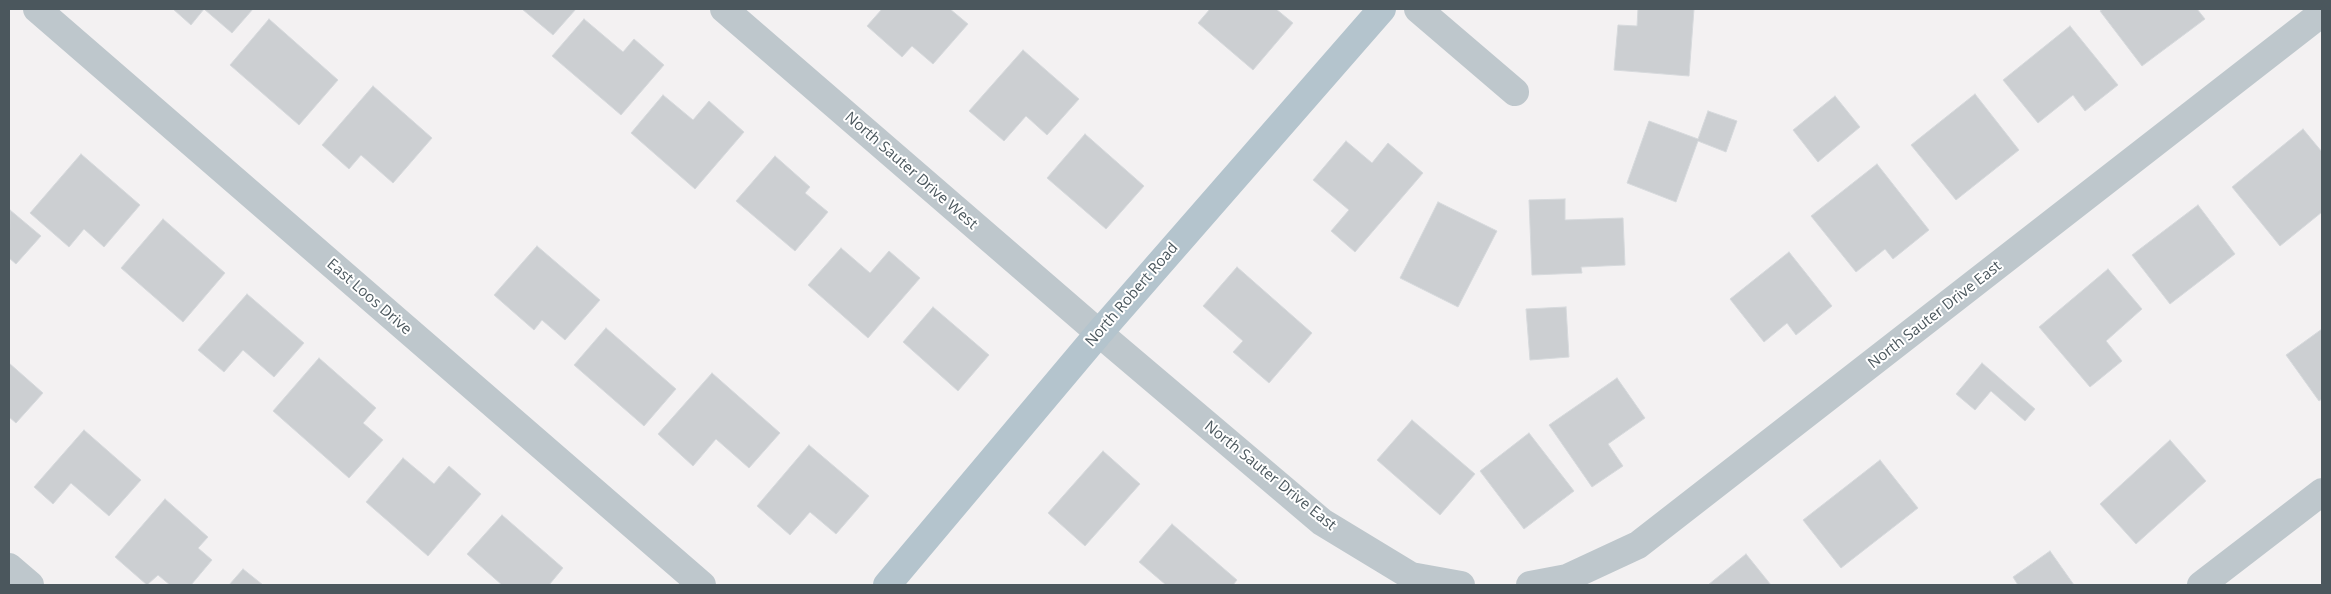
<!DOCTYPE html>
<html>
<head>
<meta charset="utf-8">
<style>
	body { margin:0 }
	#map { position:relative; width:2331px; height:594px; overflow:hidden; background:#f3f1f2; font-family:"Open Sans",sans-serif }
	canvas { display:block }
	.frame { position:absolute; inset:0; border:10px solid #4b575d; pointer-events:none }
</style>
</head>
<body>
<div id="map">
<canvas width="2331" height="594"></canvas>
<div class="frame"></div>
</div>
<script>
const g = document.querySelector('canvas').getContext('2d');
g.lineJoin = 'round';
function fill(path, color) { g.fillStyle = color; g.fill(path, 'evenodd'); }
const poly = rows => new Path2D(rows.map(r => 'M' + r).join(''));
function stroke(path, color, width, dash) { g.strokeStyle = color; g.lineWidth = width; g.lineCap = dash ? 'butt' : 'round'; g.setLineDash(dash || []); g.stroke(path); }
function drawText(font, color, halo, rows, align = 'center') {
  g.font = font + ' "Open Sans",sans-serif'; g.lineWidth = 4; g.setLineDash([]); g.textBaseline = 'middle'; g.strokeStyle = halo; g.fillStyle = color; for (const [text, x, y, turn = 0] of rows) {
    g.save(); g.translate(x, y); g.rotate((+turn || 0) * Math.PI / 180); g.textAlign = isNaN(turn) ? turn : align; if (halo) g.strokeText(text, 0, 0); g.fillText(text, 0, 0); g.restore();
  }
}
const building = poly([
	[173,9,253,9,232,33,204,9,191,25,173,9],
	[522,9,576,9,553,35,522,9],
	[882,9,950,9,968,24,933,64,912,46,902,57,867,26,882,9],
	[1210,9,1276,9,1293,23,1253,70,1198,23,1210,9],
	[1638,9,1694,9,1689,76,1614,70,1618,25,1637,26,1638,9],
	[2103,9,2197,9,2205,19,2142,66,2100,11,2103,9],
	[269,19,338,80,299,125,230,65,269,19],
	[584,19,623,52,634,39,664,65,621,115,552,56,584,19],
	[2070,26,2118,85,2085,111,2073,95,2038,123,2003,80,2070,26],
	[1023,50,1079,99,1047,135,1026,116,1004,141,969,111,1023,50],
	[373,86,432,138,393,183,361,155,349,169,322,145,373,86],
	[1975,94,2019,150,1956,200,1911,145,1975,94],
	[663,95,693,120,709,101,744,132,695,189,631,133,663,95],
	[1835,96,1860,127,1818,162,1793,130,1835,96],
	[1708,111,1737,121,1726,152,1698,141,1676,202,1627,183,1649,121,1698,139,1708,111],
	[2303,129,2322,152,2322,212,2280,246,2232,187,2303,129],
	[1085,134,1144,186,1106,229,1047,178,1085,134],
	[1346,141,1372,163,1388,143,1423,173,1355,252,1331,231,1349,210,1313,180,1346,141],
	[81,154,140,205,104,247,84,229,69,247,30,213,81,154],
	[775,156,810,187,805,193,828,212,795,251,736,201,775,156],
	[1877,164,1929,230,1893,259,1885,249,1856,272,1811,216,1877,164],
	[1565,199,1565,220,1623,218,1625,265,1581,267,1582,273,1532,275,1529,200,1565,199],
	[1438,202,1497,231,1458,307,1400,278,1438,202],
	[2198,205,2235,254,2170,304,2132,255,2198,205],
	[10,210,41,236,16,264,9,258,10,210],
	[163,219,225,273,183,322,121,268,163,219],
	[537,246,600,300,565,340,542,320,534,330,494,295,537,246],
	[841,248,870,273,889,251,920,278,868,338,808,285,841,248],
	[1789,252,1832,306,1796,335,1787,323,1764,342,1730,299,1789,252],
	[1237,267,1312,333,1269,383,1233,352,1243,341,1203,306,1237,267],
	[2108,269,2142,309,2106,341,2122,361,2090,387,2039,327,2108,269],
	[247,294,304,343,274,377,243,350,224,372,198,350,247,294],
	[933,307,989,355,958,391,903,342,933,307],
	[1566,307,1569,357,1530,360,1526,309,1566,307],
	[606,328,676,389,644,426,574,365,606,328],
	[2322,329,2322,399,2319,401,2286,355,2322,329],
	[319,358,376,408,363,423,383,440,349,478,273,411,319,358],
	[9,363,43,393,16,423,9,417,9,363],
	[1982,363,2035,409,2025,421,1991,391,1975,410,1956,394,1982,363],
	[712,373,780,433,749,468,716,439,693,466,658,434,712,373],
	[1617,378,1645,418,1608,444,1623,466,1592,487,1549,425,1617,378],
	[1412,420,1475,474,1440,515,1377,460,1412,420],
	[84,430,141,480,109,516,71,483,53,504,34,487,84,430],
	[1529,433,1574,491,1524,529,1480,471,1529,433],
	[2170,440,2206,481,2136,544,2100,504,2170,440],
	[809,445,869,496,836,534,810,512,790,535,757,506,809,445],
	[1103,451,1140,484,1085,546,1048,513,1103,451],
	[403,458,434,484,449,466,481,494,428,556,366,502,403,458],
	[1880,460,1918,508,1841,568,1803,520,1880,460],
	[165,499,208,537,198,548,212,560,191,585,170,585,158,575,147,585,115,557,165,499],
	[502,515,563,568,549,585,502,585,467,554,502,515],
	[1172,524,1237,580,1233,585,1166,585,1139,562,1172,524],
	[2050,551,2074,585,2018,585,2013,577,2050,551],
	[1746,554,1771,585,1708,585,1746,554],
	[243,569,263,585,229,585,243,569]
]);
const minor = poly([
	[37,9,702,585],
	[724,9,1099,333,1322,522,1411,576,1461,585],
	[1418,9,1515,92],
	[9,567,30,585],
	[1530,585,1567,578,1638,545,2322,13],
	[2201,585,2322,492]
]);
const major = poly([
	[887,585,1099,333,1382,9]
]);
const streetNames = [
	["North Sauter Drive West",911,171,41],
	["North Robert Road",1132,295,-49],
	["East Loos Drive",369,297,41],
	["North Sauter Drive East",1935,315,-38],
	["North Sauter Drive East",1270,476,39]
];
fill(building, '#cccfd2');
stroke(building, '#d6d9dc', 1);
stroke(minor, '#bec7cc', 28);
stroke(major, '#b4c4cd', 28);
drawText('15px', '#4b575d', '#fff', streetNames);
</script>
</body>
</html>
